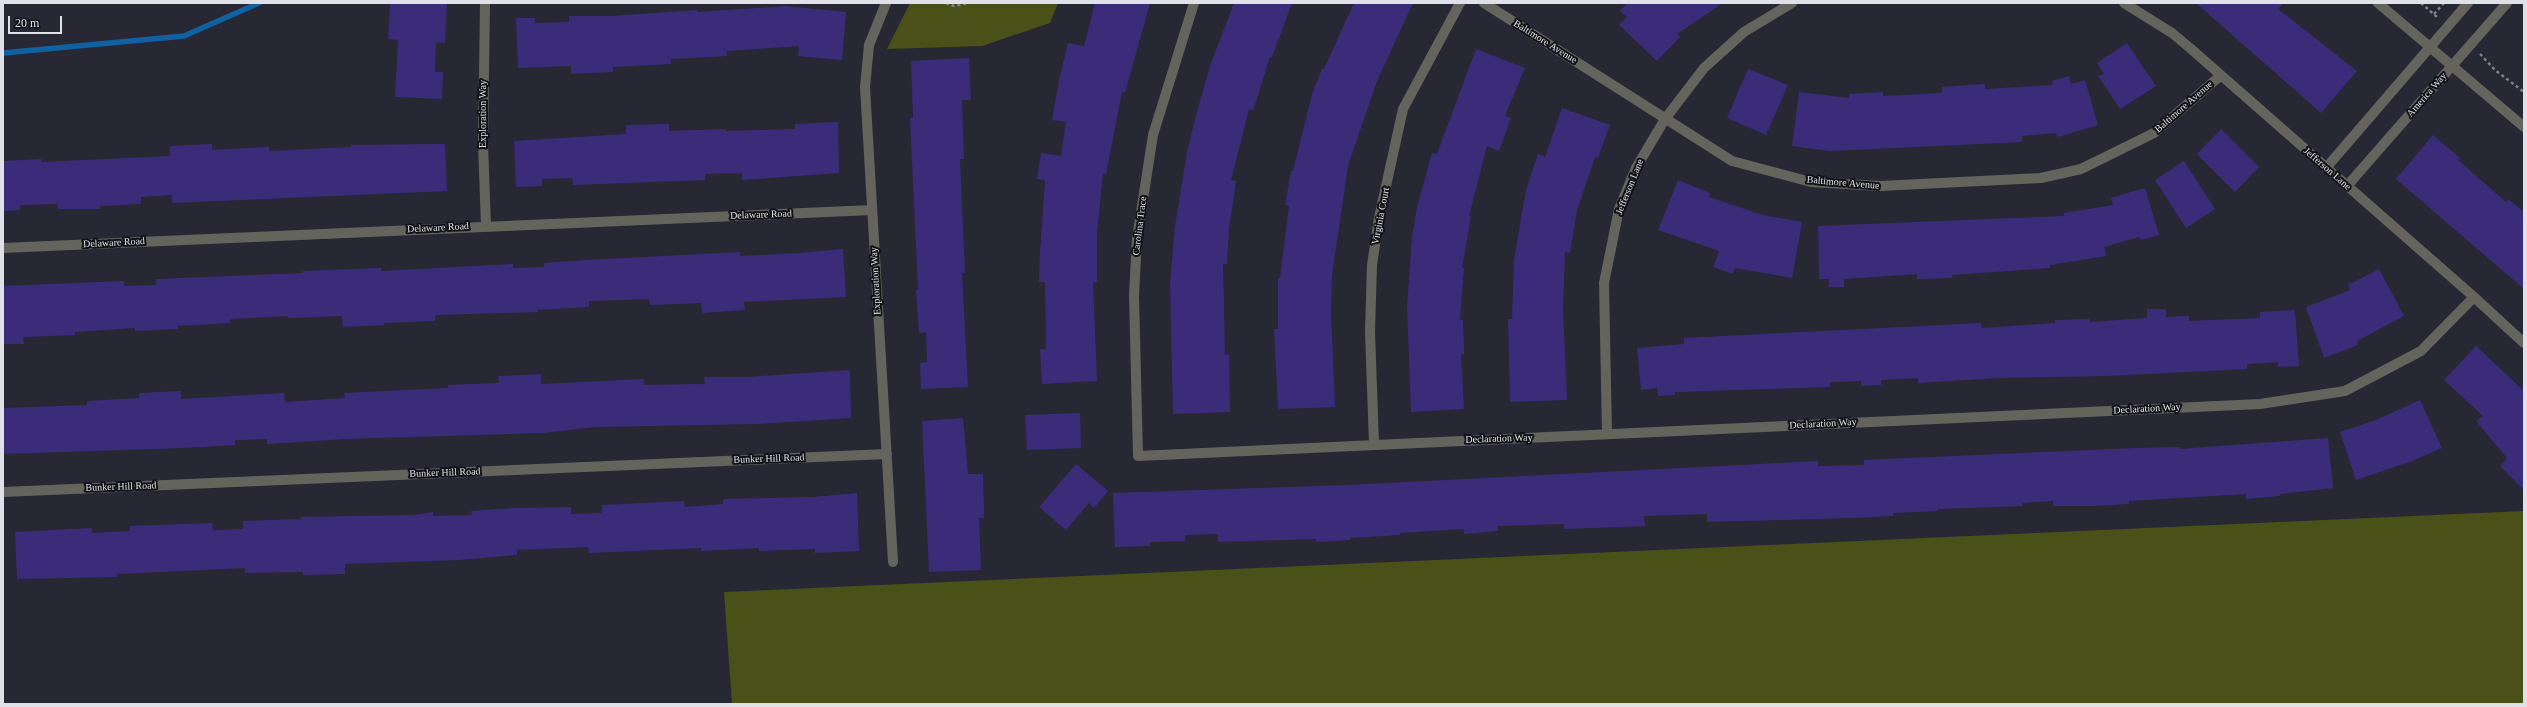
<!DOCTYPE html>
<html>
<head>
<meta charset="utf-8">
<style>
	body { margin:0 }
	#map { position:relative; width:2527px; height:707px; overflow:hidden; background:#282734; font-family:Georgia,serif }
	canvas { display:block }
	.frame { position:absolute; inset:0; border:4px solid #e0e0e9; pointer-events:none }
	.scale { position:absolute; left:8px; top:16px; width:54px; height:18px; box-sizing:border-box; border:2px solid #e0e0e9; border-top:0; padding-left:5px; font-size:12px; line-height:14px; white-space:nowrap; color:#e0e0e9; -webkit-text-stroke:3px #111116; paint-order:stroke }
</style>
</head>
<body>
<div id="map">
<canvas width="2527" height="707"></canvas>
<div class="frame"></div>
<div class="scale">20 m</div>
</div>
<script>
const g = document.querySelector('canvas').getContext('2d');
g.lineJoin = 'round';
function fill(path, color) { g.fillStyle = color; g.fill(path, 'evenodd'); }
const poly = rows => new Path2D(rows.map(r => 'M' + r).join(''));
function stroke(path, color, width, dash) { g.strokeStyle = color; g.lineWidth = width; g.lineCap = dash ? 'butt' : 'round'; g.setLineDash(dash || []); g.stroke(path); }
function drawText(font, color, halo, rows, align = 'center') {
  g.font = font + ' Georgia,serif'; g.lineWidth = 4; g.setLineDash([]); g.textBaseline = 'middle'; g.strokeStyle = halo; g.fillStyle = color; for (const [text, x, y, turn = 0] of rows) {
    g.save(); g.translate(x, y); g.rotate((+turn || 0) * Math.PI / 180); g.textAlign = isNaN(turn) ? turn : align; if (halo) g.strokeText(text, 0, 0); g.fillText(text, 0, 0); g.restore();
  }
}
const green = poly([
	[910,3,1058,3,1050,23,982,46,887,49],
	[2524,511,2524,704,732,704,724,592]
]);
const stream = poly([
	[3,53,184,36,259,3]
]);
const building = poly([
	[390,3,447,3,445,43,436,42,435,72,443,72,442,99,395,97,398,40,388,39],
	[1095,3,1150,3,1125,93,1122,92,1106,174,1103,173,1097,234,1097,282,1093,282,1097,381,1042,384,1040,349,1046,349,1045,282,1039,282,1040,252,1045,180,1037,179,1041,153,1061,156,1066,122,1052,120,1059,80,1068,43,1084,46],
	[1234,3,1292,3,1272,57,1270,57,1253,111,1249,109,1231,180,1236,181,1229,229,1227,264,1223,264,1225,355,1229,354,1230,412,1173,414,1170,284,1175,226,1187,152,1198,108,1211,63],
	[1354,3,1413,3,1377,81,1348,166,1332,275,1331,312,1335,407,1278,409,1274,329,1278,329,1278,278,1280,278,1289,206,1285,205,1291,171,1293,171,1312,94,1322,69,1324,69],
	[1627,3,1723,3,1677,34,1680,37,1657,61,1619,25,1627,17,1620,11],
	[2196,3,2283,3,2278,9,2357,71,2321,113],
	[786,6,846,12,842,60,798,56,799,46,727,51,727,56,671,59,671,64,613,67,613,72,571,74,571,66,518,68,516,18,535,18,535,23,569,22,569,16,611,16,697,10,697,12],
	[2127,43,2156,86,2120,109,2098,76,2104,74,2097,63],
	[1476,49,1525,68,1505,116,1511,118,1499,151,1487,146,1469,216,1471,217,1462,268,1464,268,1460,320,1463,320,1464,354,1461,354,1464,409,1411,412,1407,306,1412,237,1417,207,1432,153,1437,154],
	[969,58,971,100,962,100,964,159,960,159,965,273,962,273,968,387,921,389,920,363,927,362,926,332,919,333,916,290,918,290,910,118,913,118,911,61],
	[1748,69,1788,85,1766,135,1727,118],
	[2069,76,2071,84,2085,80,2098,125,2058,137,2056,133,2022,136,2022,142,1829,151,1792,146,1799,92,1849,98,1849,94,1883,92,1883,96,1942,93,1942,87,1985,84,1985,89,2053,85,2052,81],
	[1562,108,1610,125,1598,158,1595,157,1577,210,1570,253,1565,252,1563,310,1567,400,1510,402,1508,319,1512,319,1514,260,1526,190,1538,154,1545,157],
	[838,122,839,173,742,180,742,173,705,174,705,180,573,185,572,178,542,179,542,186,516,187,514,141,626,134,626,125,669,124,669,131,726,129,726,131,795,129,795,124],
	[2221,129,2259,167,2235,192,2197,154],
	[2433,135,2460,158,2458,160,2506,202,2508,199,2524,212,2524,289,2396,179],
	[212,144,212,150,269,147,269,151,351,147,351,145,445,144,447,191,172,203,172,195,141,197,141,204,100,206,100,209,58,209,57,204,20,205,20,210,3,211,3,161,41,159,41,162,170,156,170,146],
	[2184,161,2215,209,2186,228,2155,180],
	[1678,180,1710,193,1709,197,1763,215,1802,222,1792,278,1735,268,1733,274,1713,267,1719,251,1658,230],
	[2145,188,2159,235,2141,240,2139,237,2104,247,2106,256,2050,265,2050,268,1952,275,1952,278,1917,279,1917,274,1844,279,1844,287,1829,287,1829,279,1819,279,1818,226,2064,216,2064,213,2113,205,2111,198],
	[843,249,846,297,744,302,745,310,702,313,701,303,650,305,649,299,589,301,589,307,538,310,538,312,435,315,435,321,384,323,384,325,343,327,342,316,288,318,288,316,230,319,230,323,178,326,178,329,135,331,135,328,75,332,75,335,23,337,24,344,3,344,3,286,124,281,124,286,156,285,156,279,303,273,303,271,381,268,381,271,513,264,513,268,544,267,544,263,586,260,740,252,740,256,800,253],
	[2379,269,2404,316,2357,341,2358,345,2324,358,2306,307,2350,290,2348,285],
	[2147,309,2166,309,2166,317,2189,316,2189,321,2260,318,2260,312,2295,310,2299,366,2278,367,2278,362,2247,364,2247,369,2106,376,1998,378,1918,383,1918,378,1881,380,1881,385,1861,386,1861,381,1830,382,1830,387,1675,392,1675,395,1658,396,1657,388,1641,390,1637,348,1684,344,1684,338,1981,323,1982,328,2055,323,2055,320,2090,319,2090,322,2147,318],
	[2476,346,2524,391,2524,490,2500,466,2507,458,2476,421,2483,416,2444,380],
	[850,370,851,418,758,424,595,427,543,433,346,439,267,444,267,439,235,440,235,445,183,448,3,454,3,408,87,405,87,401,139,398,139,393,181,391,181,399,284,393,285,402,345,398,344,393,448,388,448,385,499,383,498,376,541,374,541,384,644,379,644,385,705,384,704,377,747,377],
	[2420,400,2442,448,2412,461,2356,480,2340,432,2376,420],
	[1080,413,1081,448,1027,450,1025,415],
	[963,418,968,474,983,474,984,518,979,518,981,570,929,572,922,421],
	[2328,438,2333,488,2280,494,2280,496,2246,499,2246,494,2129,501,2129,504,2094,506,2053,506,2053,501,2022,503,2023,506,1938,509,1938,511,1893,513,1893,516,1850,518,1707,522,1707,514,1644,516,1645,526,1564,529,1564,524,1497,526,1498,531,1464,534,1464,529,1400,533,1400,535,1350,538,1350,540,1316,542,1316,539,1218,542,1218,534,1185,535,1185,541,1150,542,1150,546,1115,547,1113,493,1348,485,1799,462,1818,461,1818,466,1864,465,1864,460,2135,448,2180,447,2180,449],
	[1076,464,1108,491,1094,508,1089,503,1066,530,1039,507],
	[857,493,859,551,815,553,815,549,759,551,759,548,701,551,701,548,589,553,588,547,517,550,517,555,459,560,345,564,345,574,303,575,303,572,245,573,245,568,117,574,117,577,17,579,15,532,92,528,92,533,130,531,130,526,212,523,213,530,243,529,243,521,301,519,301,517,415,515,433,512,433,516,472,515,471,511,514,508,571,507,571,514,602,513,602,505,684,501,685,507,723,504,723,499,813,497]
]);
const path = poly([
	[946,3,954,6,969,3],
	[2421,3,2437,17],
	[2434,14,2444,3],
	[2480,54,2495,70,2524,92]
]);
const minor = poly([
	[485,3,483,144,486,226],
	[886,3,869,45,865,87,893,562],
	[1194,3,1153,135,1137,238,1134,295,1138,456,2260,404,2345,391,2421,351,2474,297],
	[1484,3,1732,161,1811,182,1880,186,2041,178,2081,169,2154,133,2220,76],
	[2124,3,2172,33,2190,48,2474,297,2524,343],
	[2378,3,2524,127],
	[2326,168,2468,3],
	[2347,186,2507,3],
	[3,248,872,210],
	[1607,434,1604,283,1619,209,1636,168,1665,119,1704,68,1744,32,1792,3],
	[1374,444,1370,332,1372,265,1379,218,1403,109,1460,3],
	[3,492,887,454]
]);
const streetNames = [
	["Baltimore Avenue",1545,42,32],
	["America Way",2427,95,-49],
	["Baltimore Avenue",2184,107,-41],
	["Exploration Way",483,114,-90],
	["Jefferson Lane",2327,169,41],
	["Baltimore Avenue",1843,183,5],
	["Jefferson Lane",1630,187,-68],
	["Delaware Road",761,215,-2],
	["Virginia Court",1381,216,-79],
	["Carolina Trace",1140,226,-83],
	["Delaware Road",438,228,-3],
	["Delaware Road",114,243,-3],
	["Exploration Way",876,281,-93],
	["Declaration Way",2147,409,-3],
	["Declaration Way",1823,424,-3],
	["Declaration Way",1499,439,-2],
	["Bunker Hill Road",769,459,-2],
	["Bunker Hill Road",445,473,-2],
	["Bunker Hill Road",121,487,-2]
];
fill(green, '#495018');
stroke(stream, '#1061a2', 5.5);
fill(building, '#3b2c7a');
stroke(path, '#83838e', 2.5, [3, 3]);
stroke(minor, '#64645d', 10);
drawText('10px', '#e0e0e9', '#111116', streetNames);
</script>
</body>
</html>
